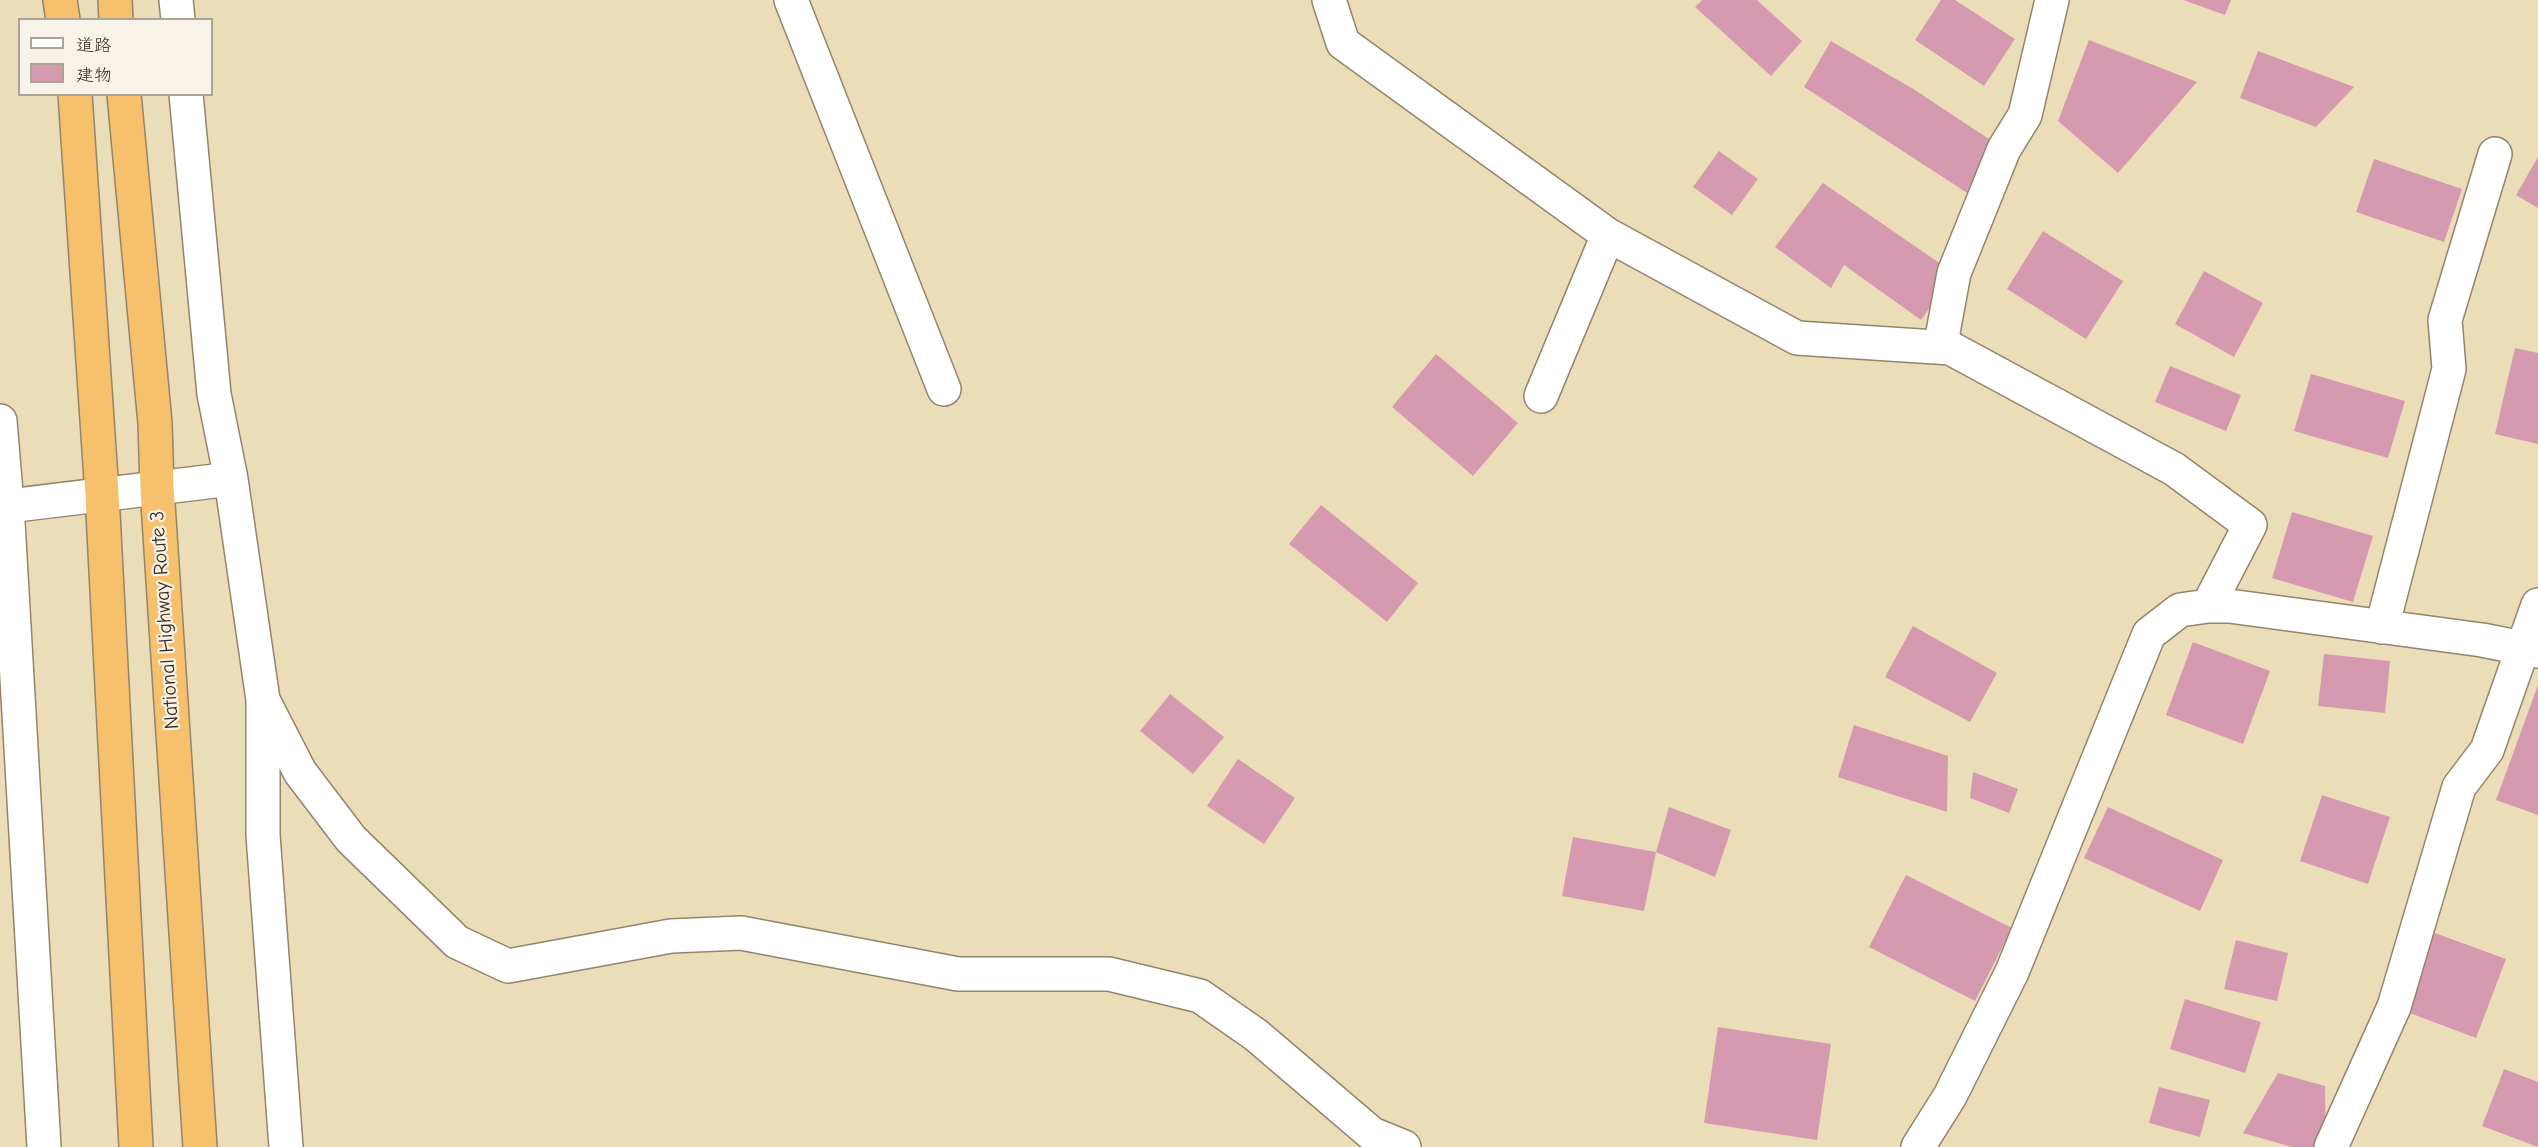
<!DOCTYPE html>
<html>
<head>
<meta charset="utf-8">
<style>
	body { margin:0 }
	#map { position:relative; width:2538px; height:1147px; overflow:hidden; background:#ecddb9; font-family:"Comic Neue","Klee One",sans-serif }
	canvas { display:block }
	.legend { position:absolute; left:18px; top:18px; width:195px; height:78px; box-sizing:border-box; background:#f7f3e8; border:2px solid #aca397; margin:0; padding:8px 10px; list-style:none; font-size:18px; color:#3b2a1e }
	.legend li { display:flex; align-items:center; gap:12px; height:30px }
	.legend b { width:30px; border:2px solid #aca397 }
</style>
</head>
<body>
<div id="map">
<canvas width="2538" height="1147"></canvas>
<ul class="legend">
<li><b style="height:8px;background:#fff"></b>道路</li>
<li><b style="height:16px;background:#d59ab0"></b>建物</li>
</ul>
</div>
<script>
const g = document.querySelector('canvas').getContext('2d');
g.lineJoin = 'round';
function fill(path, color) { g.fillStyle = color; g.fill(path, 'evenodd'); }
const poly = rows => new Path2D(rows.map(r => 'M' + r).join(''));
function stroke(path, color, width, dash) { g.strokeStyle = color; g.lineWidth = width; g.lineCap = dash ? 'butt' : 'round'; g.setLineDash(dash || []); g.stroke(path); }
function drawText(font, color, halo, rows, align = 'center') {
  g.font = font + ' "Comic Neue",sans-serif'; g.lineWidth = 4.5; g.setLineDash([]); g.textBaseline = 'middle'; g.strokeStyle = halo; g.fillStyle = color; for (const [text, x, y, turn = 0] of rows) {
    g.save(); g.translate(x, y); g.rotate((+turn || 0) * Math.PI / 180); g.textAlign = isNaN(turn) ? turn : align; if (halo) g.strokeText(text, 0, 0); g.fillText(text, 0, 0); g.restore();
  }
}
const building = poly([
	[1702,0,1757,0,1802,41,1771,76,1695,7],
	[1941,0,1955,0,2015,39,1984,86,1915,40],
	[2183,0,2231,0,2225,15],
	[2089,40,2197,82,2118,173,2058,121],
	[1831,41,1915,90,2004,149,1972,196,1804,87],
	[2258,51,2354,87,2316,127,2240,98],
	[1719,151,1758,179,1732,215,1693,187],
	[2538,157,2538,208,2516,195],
	[2374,159,2462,189,2444,242,2356,212],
	[1823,183,1954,273,1921,320,1844,265,1831,288,1775,247],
	[2043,231,2123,281,2086,339,2007,289],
	[2204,271,2263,303,2234,357,2175,324],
	[2515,348,2538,353,2538,444,2495,434],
	[1436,354,1518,423,1473,476,1392,407],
	[2170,366,2241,395,2226,431,2155,402],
	[2311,374,2405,401,2388,458,2294,431],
	[1321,505,1418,583,1387,622,1289,544],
	[2292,512,2373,536,2353,602,2272,578],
	[1913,626,1997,673,1970,722,1885,677],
	[2193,642,2270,671,2243,744,2166,715],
	[2324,654,2390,661,2385,713,2318,706],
	[2538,685,2538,815,2496,800],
	[1170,694,1224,737,1193,774,1140,731],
	[1854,725,1948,756,1947,812,1838,777],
	[1238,759,1295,798,1264,844,1207,806],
	[1973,772,2018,789,2009,813,1970,798],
	[2322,795,2390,817,2368,884,2300,861],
	[1669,807,1731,830,1715,877,1656,852],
	[2108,807,2223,860,2200,911,2084,858],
	[1573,837,1656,852,1644,911,1562,896],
	[1906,875,2012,928,1975,1001,1869,947],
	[2424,929,2506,959,2476,1038,2394,1007],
	[2236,940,2288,953,2277,1001,2224,989],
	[2185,999,2261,1022,2245,1073,2170,1049],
	[1718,1027,1831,1044,1817,1140,1704,1123],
	[2504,1069,2538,1082,2538,1147,2482,1126],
	[2278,1073,2325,1086,2326,1147,2292,1147,2243,1133],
	[2159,1087,2210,1100,2200,1137,2149,1123]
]);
const minor = poly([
	[176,0,178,20],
	[791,0,944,389],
	[1329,0,1343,43,1608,235,1797,338,1951,348],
	[2052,0,2025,115,2004,149,1954,273,1941,343,2174,469,2250,525,2208,606],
	[186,94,214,394,231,479,263,700,263,835,286,1147],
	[1541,396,1608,235],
	[0,421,7,505,44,1147],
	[0,507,231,479],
	[2382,627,2449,369,2445,320,2495,154],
	[263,700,300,772,351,839,457,942,508,966,671,936,741,933,958,974,1109,974,1200,996,1256,1035,1372,1134,1404,1147],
	[1918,1147,1950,1096,2012,972,2149,634,2180,610,2208,606,2229,606,2482,640,2538,651],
	[2331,1147,2394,1007,2459,787,2487,750,2538,605]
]);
const highway = poly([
	[60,0,63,20],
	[115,0,116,20],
	[75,94,102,494,136,1147],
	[124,94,155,423,157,488,200,1147]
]);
const streetNames = [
	["National Highway Route 3",165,620,-94]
];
fill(building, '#d59ab0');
stroke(minor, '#94846c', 36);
stroke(highway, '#94846c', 36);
stroke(minor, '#fff', 33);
stroke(highway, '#f7c06c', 33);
drawText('20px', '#3b2a1e', '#f7f3e8', streetNames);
</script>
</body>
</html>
